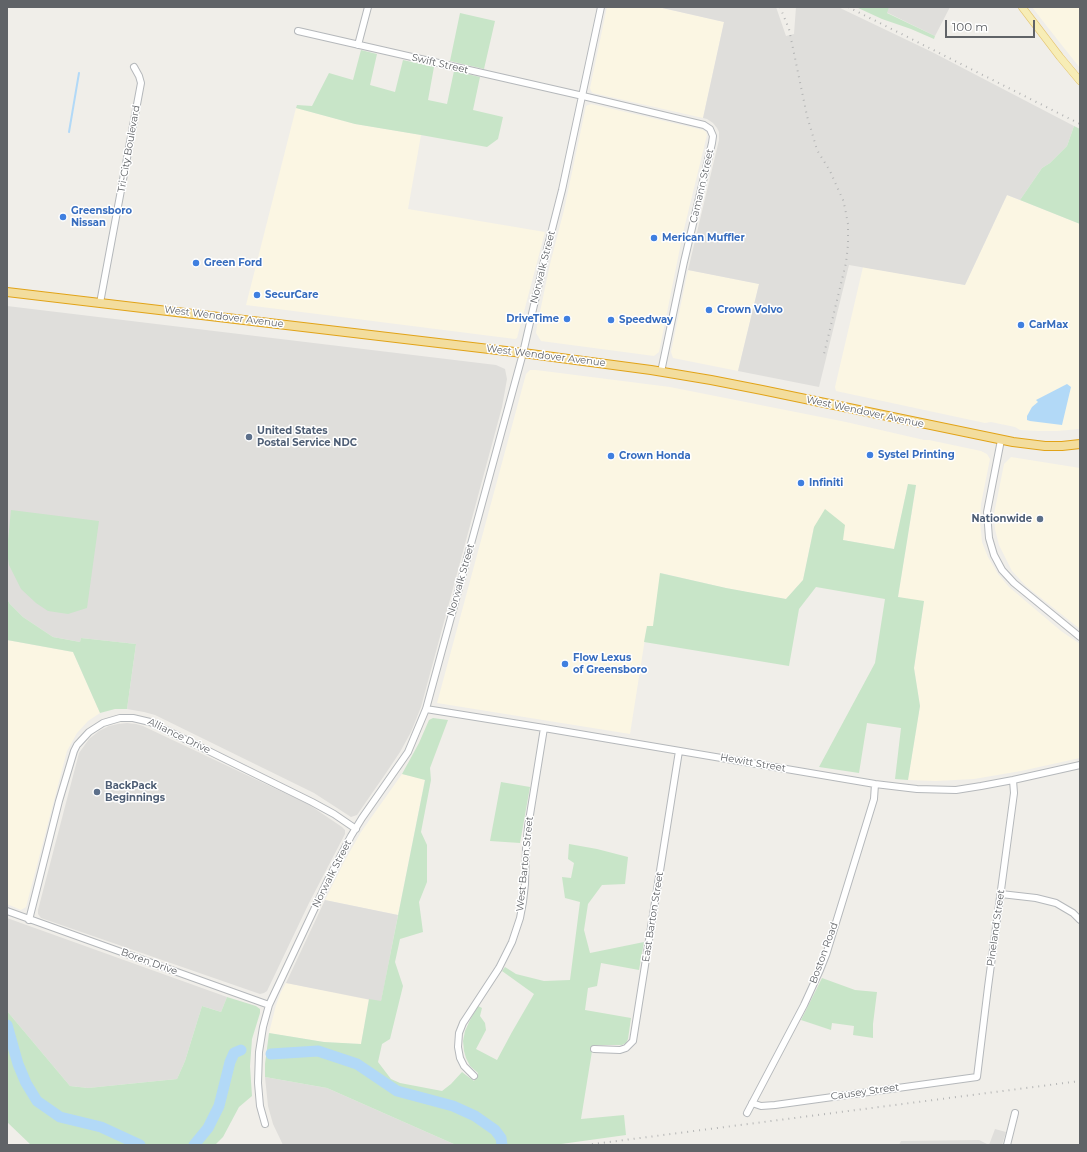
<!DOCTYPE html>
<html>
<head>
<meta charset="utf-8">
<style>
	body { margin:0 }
	#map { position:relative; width:1087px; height:1152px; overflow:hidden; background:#f0eee9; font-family:Montserrat,sans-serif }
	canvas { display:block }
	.frame { position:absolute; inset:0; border:8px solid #606367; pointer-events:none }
	.scale { position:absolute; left:945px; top:20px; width:90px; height:18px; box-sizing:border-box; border:2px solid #606367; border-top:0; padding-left:5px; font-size:12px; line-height:14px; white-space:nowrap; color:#606367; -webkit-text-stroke:3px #fff; paint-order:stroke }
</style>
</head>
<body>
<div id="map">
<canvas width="1087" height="1152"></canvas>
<div class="frame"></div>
<div class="scale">100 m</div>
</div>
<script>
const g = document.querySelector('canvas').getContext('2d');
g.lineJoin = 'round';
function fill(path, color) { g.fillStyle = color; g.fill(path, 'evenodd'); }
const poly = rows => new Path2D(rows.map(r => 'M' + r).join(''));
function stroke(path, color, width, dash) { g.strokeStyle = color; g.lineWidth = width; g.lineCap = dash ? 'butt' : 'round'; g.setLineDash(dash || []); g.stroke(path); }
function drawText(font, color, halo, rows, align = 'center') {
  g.font = font + ' Montserrat,sans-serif'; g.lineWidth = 3; g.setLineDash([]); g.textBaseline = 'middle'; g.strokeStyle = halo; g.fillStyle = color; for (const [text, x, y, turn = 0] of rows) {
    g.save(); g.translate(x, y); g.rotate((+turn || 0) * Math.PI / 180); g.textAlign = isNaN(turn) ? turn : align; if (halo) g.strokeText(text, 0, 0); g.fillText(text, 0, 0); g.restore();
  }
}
const commercial = poly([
	[607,7,658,7,724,22,703,118,593,93,591,91,590,88],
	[1032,7,1080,7,1080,68,1049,29],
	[591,104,703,130,706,132,707,135,683,233,659,352,654,356,541,341,536,333,537,326,550,264,564,210,586,106,588,105],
	[296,108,355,124,421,135,408,209,545,232,517,338,515,339,246,305],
	[1007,195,1080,224,1080,429,1057,431,1038,431,1020,430,1015,427,991,422,985,423,836,391,835,387,863,267,965,285],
	[688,270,759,284,738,371,673,358,671,352],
	[530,370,536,370,670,387,846,422,924,440,929,440,981,451,987,454,990,459,981,504,980,521,982,542,988,557,998,574,1009,587,1061,631,1080,644,1080,758,1021,771,974,779,936,781,908,780,920,706,914,668,924,602,898,597,916,486,908,484,894,549,843,540,814,527,803,580,786,599,726,588,661,573,653,627,647,626,630,734,437,703,526,374],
	[1011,457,1080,468,1080,629,1026,586,1012,571,999,545,995,529,994,514,1004,464],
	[7,640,73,652,100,713,88,721,77,733,67,751,26,907,21,910,7,904],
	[402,774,425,779,398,915,325,900,344,862,361,832],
	[286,983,369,999,361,1044,324,1042,269,1033,276,1005,281,992]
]);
const industrial = poly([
	[658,7,776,7,786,36,794,34,796,7,838,7,932,52,1074,126,1067,146,1050,163,1042,168,1020,200,1007,195,965,285,849,265,819,387,738,371,759,284,688,270,719,140,719,132,717,128,713,123,707,119,703,118,724,22],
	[889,7,950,7,935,36,886,12],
	[7,306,496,365,505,369,507,379,502,407,421,707,411,732,400,752,386,773,357,815,351,817,314,793,155,715,144,712,127,709,136,644,81,638,80,642,53,637,23,617,10,604,7,599],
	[127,723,136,724,143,726,308,804,342,827,345,830,345,834,309,903,267,991,264,993,260,994,41,918,38,914,38,910,79,753,89,739,99,731,109,726,118,724],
	[325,900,398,915,381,1002,286,983],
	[7,918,227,997,221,1012,202,1006,185,1061,177,1079,88,1088,70,1086,7,1011],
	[265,1077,327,1088,456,1145,283,1145,273,1124,268,1106],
	[995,1129,1006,1132,1002,1145,899,1145,901,1141,979,1140,989,1145]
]);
const green = poly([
	[856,7,889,7,887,13,935,36,934,39,911,29,882,19],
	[460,13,495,21,484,69,450,61],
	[361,50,377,54,370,85,395,92,403,60,434,67,428,100,447,104,454,71,480,77,473,110,503,117,498,139,487,147,421,135,355,124,296,108,297,105,312,106,329,73,353,80],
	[1074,126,1080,129,1080,224,1020,200,1042,168,1050,163,1067,146],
	[908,484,916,485,898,597,924,601,914,668,920,706,908,780,895,779,901,728,867,723,859,773,819,767,875,663,885,599,816,587,799,609,789,666,644,642,647,626,653,626,660,573,726,588,786,599,803,580,814,527,825,509,845,525,843,540,894,549],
	[11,510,99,521,87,608,68,614,48,611,36,603,21,589,9,565,7,551],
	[7,599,10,604,23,617,53,637,80,642,81,638,136,644,127,709,115,709,100,713,73,652,7,640],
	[433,718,448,720,430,768,431,780,421,832,427,845,427,882,419,902,423,932,400,939,395,962,403,986,390,1039,382,1044,378,1062,391,1079,400,1083,442,1091,451,1084,462,1072,474,1081,478,1073,470,1066,466,1058,464,1051,463,1041,465,1031,470,1020,478,1006,482,1008,480,1016,485,1023,486,1030,476,1049,497,1060,512,1032,534,994,502,971,505,967,516,974,544,981,570,980,580,902,565,898,562,877,571,878,574,863,568,859,569,844,597,849,628,857,625,884,602,885,588,904,584,930,590,953,644,942,639,970,601,963,597,986,588,988,585,1010,631,1018,628,1039,626,1043,622,1045,593,1045,581,1119,624,1115,626,1135,554,1145,456,1145,327,1088,265,1077,265,1064,269,1033,324,1042,361,1044,369,999,381,1001,425,780,402,774,419,743,429,720],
	[501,782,530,787,520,843,490,841],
	[822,978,855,990,877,992,873,1024,873,1038,853,1035,854,1026,832,1023,831,1030,801,1020],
	[227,997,256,1006,260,1009,260,1013,252,1039,250,1066,252,1096,239,1107,223,1137,215,1145,31,1145,7,1122,7,1011,70,1086,88,1088,177,1079,185,1061,202,1006,221,1012]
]);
const water = poly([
	[1067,384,1071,387,1062,425,1030,421,1027,420,1027,416,1032,407,1038,402,1036,400]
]);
const stream = poly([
	[69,132,79,73]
]);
const river = poly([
	[7,1025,18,1064,26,1083,37,1101,60,1117,101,1127,140,1145],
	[271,1054,318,1051,357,1064,397,1091,453,1106,475,1116,495,1130,501,1138,502,1145],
	[194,1145,208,1128,219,1106,230,1062,234,1053,241,1050]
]);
const minor = poly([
	[298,31,583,96,704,125,710,129,713,136,712,143,684,262,661,372],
	[358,45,368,7],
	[100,303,141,83,139,76,134,67],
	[1001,440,987,512,989,538,994,555,1002,570,1014,583,1080,637],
	[426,709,544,728,875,784,917,789,956,790,981,786,1013,780,1080,765],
	[1001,894,1036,898,1056,903,1073,913,1080,920],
	[7,911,269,1005],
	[29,920,59,801,74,751,77,745,89,732,103,723,120,718,133,718,150,722,312,802,334,814,356,829],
	[594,1049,620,1050,626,1048,633,1041,679,751],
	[474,1076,464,1066,460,1058,458,1047,459,1033,463,1023,499,968,512,942,520,918,523,902,525,884,526,849,528,827,544,728],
	[752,1103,761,1106,775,1105,977,1077,988,987,1014,793,1013,780],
	[747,1113,804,1005,820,970,826,955,874,799,875,784],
	[265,1124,260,1106,258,1083,259,1052,263,1027,269,1005,328,880,351,836,362,818,408,752,426,709,523,353,545,257,562,190,601,7],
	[1007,1145,1015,1113]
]);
const major = poly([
	[1022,7,1060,57,1080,81]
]);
const highway = poly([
	[7,292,523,353,651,370,711,380,762,390,1013,442,1045,446,1062,446,1080,444]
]);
const rail = poly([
	[780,7,789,29,807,116,817,150,830,171,843,200,845,208,848,224,848,245,846,263,824,354],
	[848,7,1080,124],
	[586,1145,1080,1081]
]);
const markers = [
	[63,217,4,"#3f7fe0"],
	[654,238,4,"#3f7fe0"],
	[196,263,4,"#3f7fe0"],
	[257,295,4,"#3f7fe0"],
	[709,310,4,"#3f7fe0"],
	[567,319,4,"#3f7fe0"],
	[611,320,4,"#3f7fe0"],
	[1021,325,4,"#3f7fe0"],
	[249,437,4,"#5c6f8a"],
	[870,455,4,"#3f7fe0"],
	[611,456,4,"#3f7fe0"],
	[801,483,4,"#3f7fe0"],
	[1040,519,4,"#5c6f8a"],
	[565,664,4,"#3f7fe0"],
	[97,792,4,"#5c6f8a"]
];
const streetNames = [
	["Swift Street",440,64,13],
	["Tri-City Boulevard",129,149,-80],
	["Camann Street",702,186,-77],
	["Norwalk Street",543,267,-76],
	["West Wendover Avenue",224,317,7],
	["West Wendover Avenue",546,356,7],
	["West Wendover Avenue",865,412,12],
	["Norwalk Street",461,580,-74],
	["Alliance Drive",179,736,26],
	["Hewitt Street",753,763,10],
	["West Barton Street",525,864,-84],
	["Norwalk Street",332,874,-63],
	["East Barton Street",653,917,-81],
	["Pineland Street",996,928,-82],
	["Boston Road",824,953,-70],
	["Boren Drive",149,962,20],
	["Causey Street",865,1092,-8]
];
const shopNames = [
	["Greensboro",71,211],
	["Nissan",71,223],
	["Merican Muffler",662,238],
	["Green Ford",204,263],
	["SecurCare",265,295],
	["Crown Volvo",717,310],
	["DriveTime",559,319,"right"],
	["Speedway",619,320],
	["CarMax",1029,325],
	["Systel Printing",878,455],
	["Crown Honda",619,456],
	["Infiniti",809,483],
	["Flow Lexus",573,658],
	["of Greensboro",573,670]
];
const serviceNames = [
	["United States",257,431],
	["Postal Service NDC",257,443],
	["Nationwide",1032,519,"right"],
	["BackPack",105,786],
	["Beginnings",105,798]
];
fill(commercial, '#fbf6e3');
fill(industrial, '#dfdedb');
fill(green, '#c8e5c8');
fill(water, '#b2d9f7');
stroke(stream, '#b2d9f7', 2);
stroke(river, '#b2d9f7', 11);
stroke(minor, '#b5b8bb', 8);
stroke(major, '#e4c36e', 8);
stroke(highway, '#e1a318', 10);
stroke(minor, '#fff', 6);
stroke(major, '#f7edb6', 7);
stroke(highway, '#f3dd9d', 8);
stroke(rail, '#b4b5b5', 2, [1, 5]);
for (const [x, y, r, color] of markers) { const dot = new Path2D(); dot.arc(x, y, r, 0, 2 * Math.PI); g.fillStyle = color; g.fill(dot); stroke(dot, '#fff', 1.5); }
drawText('10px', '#606367', '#fff', streetNames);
drawText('bold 10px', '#366cbe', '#fff', shopNames, 'left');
drawText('bold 10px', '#4e5e75', '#fff', serviceNames, 'left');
</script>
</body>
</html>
